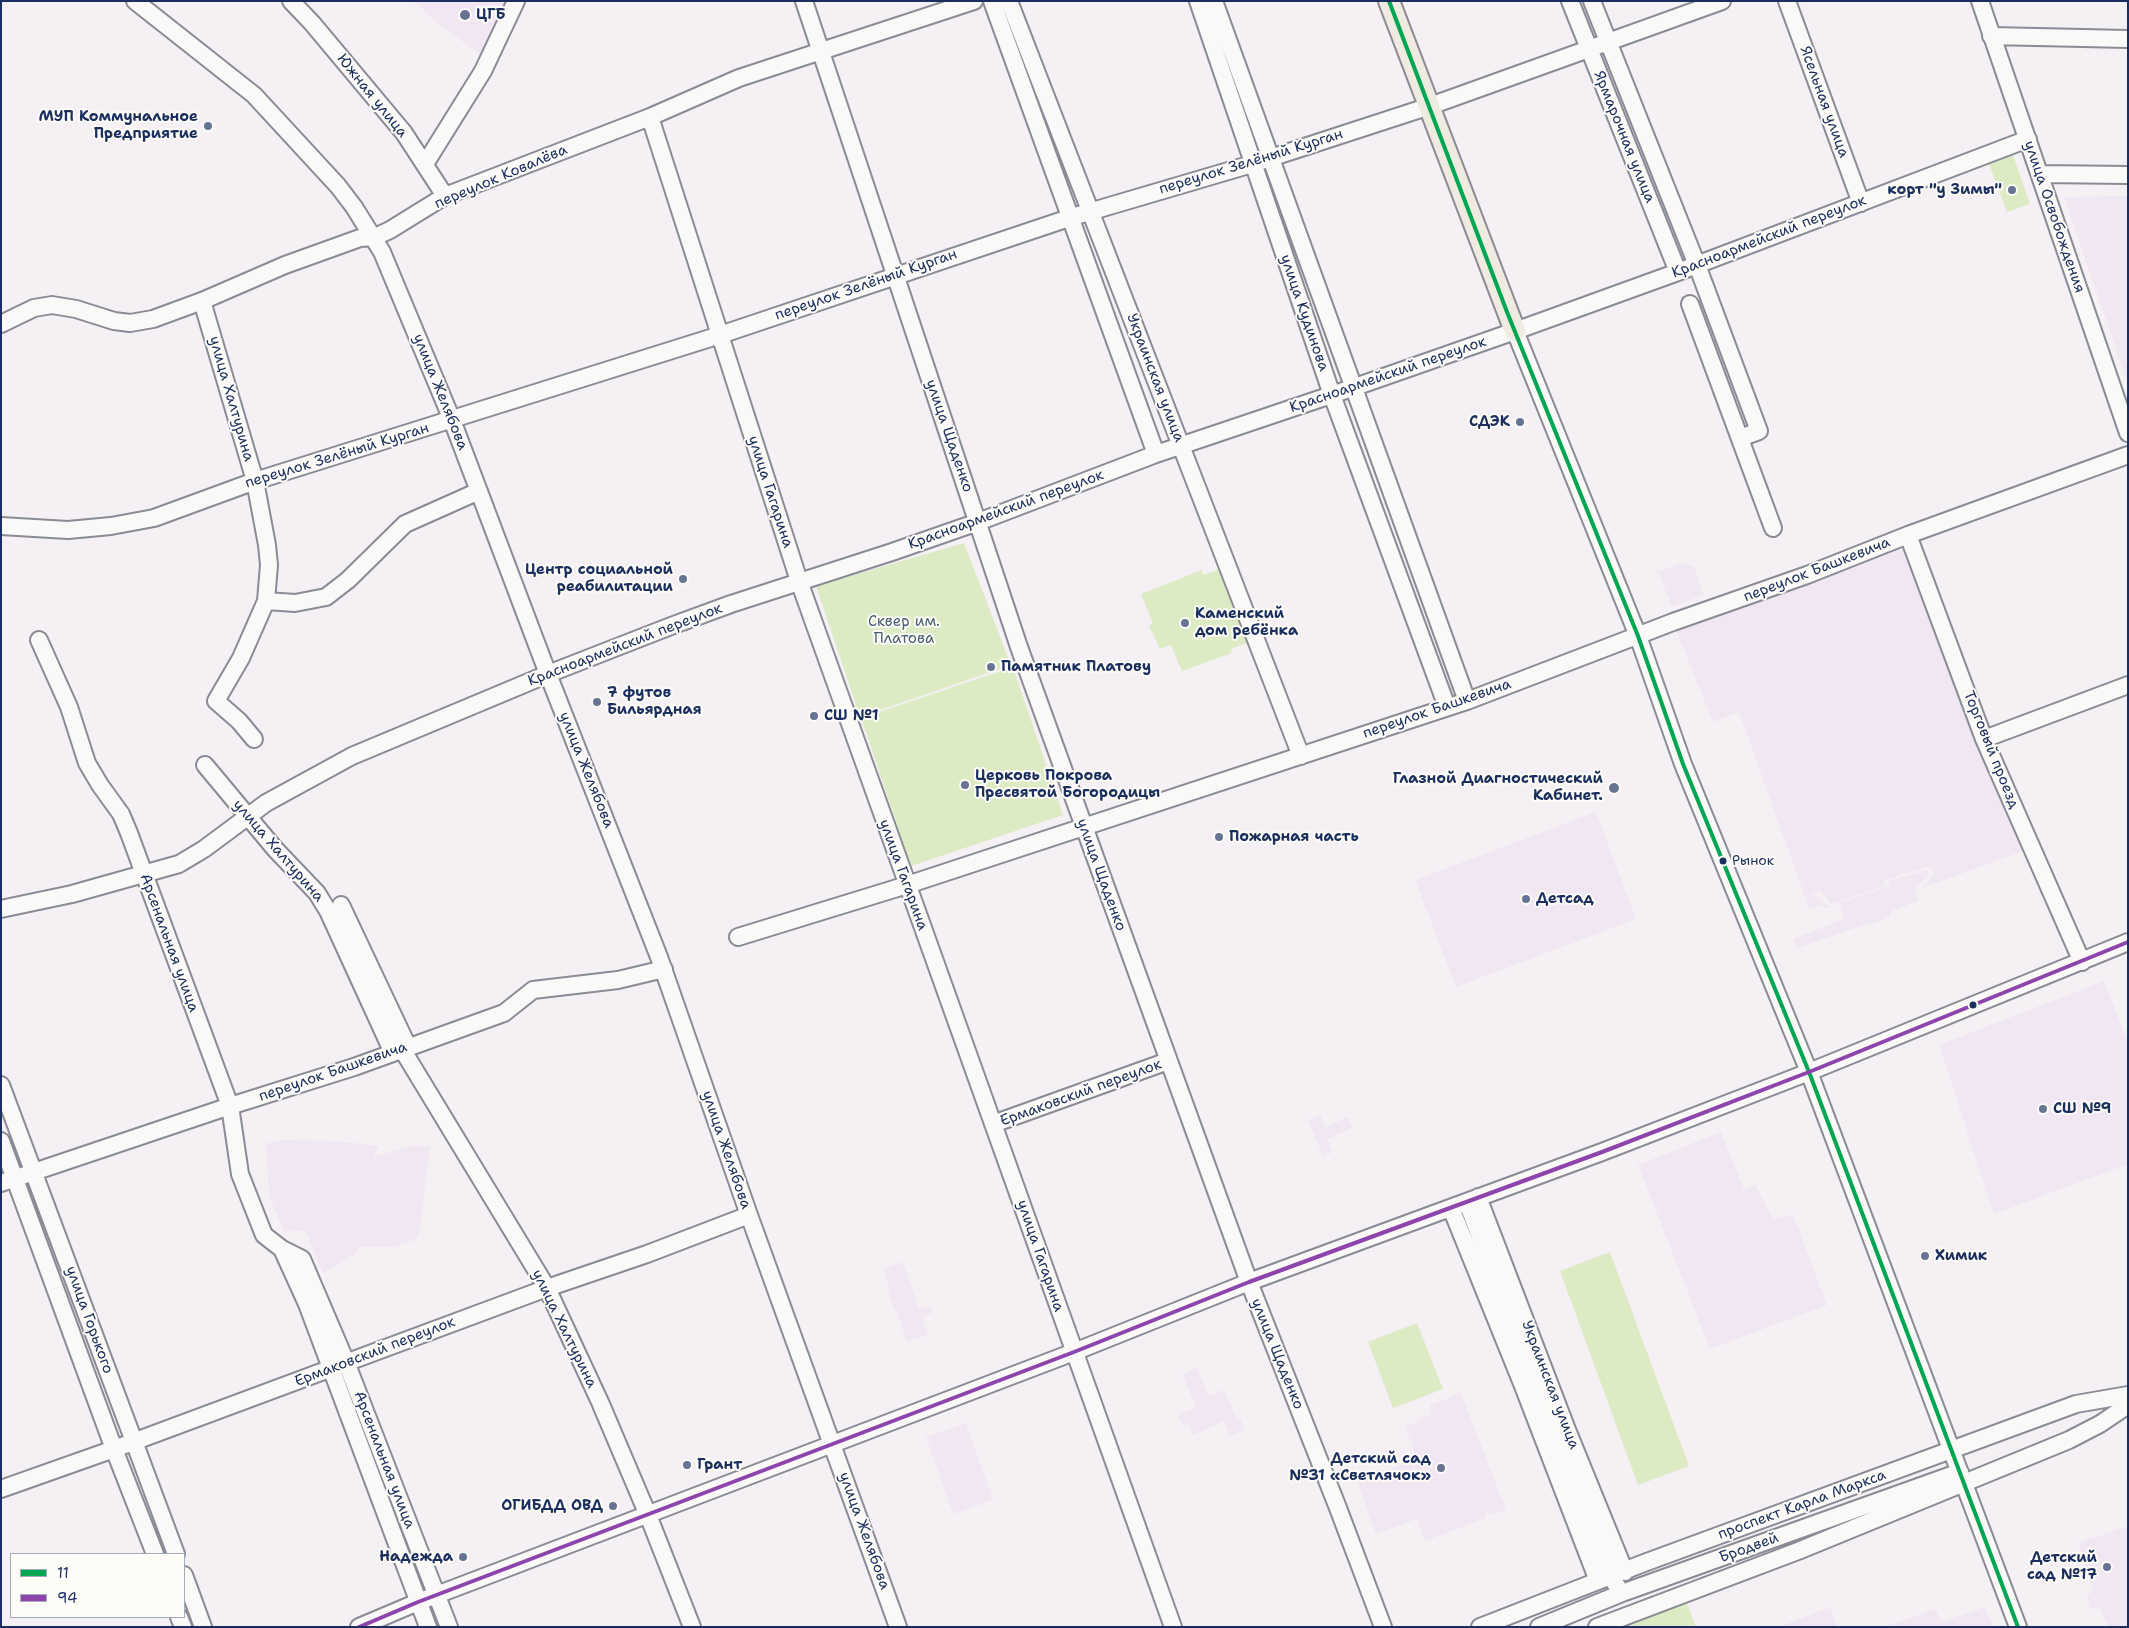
<!DOCTYPE html>
<html>
<head>
<meta charset="utf-8">
<style>
	body { margin:0 }
	#map { position:relative; width:2129px; height:1628px; overflow:hidden; background:#f5f0f4; font-family:"Shantell Sans",sans-serif }
	canvas { display:block }
	.frame { position:absolute; inset:0; border:2px solid #1b2f5e; pointer-events:none }
	.legend { position:absolute; left:10px; top:1553px; width:175px; height:65px; box-sizing:border-box; background:#fdfcf7; border:1px solid #a3aaba; margin:0; padding:6px 9px; list-style:none; font-size:15px; color:#1b2f5e }
	.legend li { display:flex; align-items:center; gap:10px; height:25px }
	.legend b { width:25px; border:1px solid #a3aaba }
</style>
</head>
<body>
<div id="map">
<canvas width="2129" height="1628"></canvas>
<div class="frame"></div>
<ul class="legend">
<li><b style="height:6px;background:#00a651"></b>11</li>
<li><b style="height:6px;background:#8e44ad"></b>94</li>
</ul>
</div>
<script>
const g = document.querySelector('canvas').getContext('2d');
g.lineJoin = 'round';
function fill(path, color) { g.fillStyle = color; g.fill(path, 'evenodd'); }
const poly = rows => new Path2D(rows.map(r => 'M' + r).join(''));
function stroke(path, color, width, dash) { g.strokeStyle = color; g.lineWidth = width; g.lineCap = dash ? 'butt' : 'round'; g.setLineDash(dash || []); g.stroke(path); }
function drawText(font, color, halo, rows, align = 'center') {
  g.font = font + ' "Shantell Sans",sans-serif'; g.lineWidth = 4; g.setLineDash([]); g.textBaseline = 'middle'; g.strokeStyle = halo; g.fillStyle = color; for (const [text, x, y, turn = 0] of rows) {
    g.save(); g.translate(x, y); g.rotate((+turn || 0) * Math.PI / 180); g.textAlign = isNaN(turn) ? turn : align; if (halo) g.strokeText(text, 0, 0); g.fillText(text, 0, 0); g.restore();
  }
}
const built = poly([
	[414,1,508,1,482,55,443,28],
	[2128,196,2128,384,2064,197],
	[1908,535,2026,850,1922,888,1935,873,1930,866,1884,880,1885,886,1831,904,1820,891,1805,897,1739,712,1713,722,1673,622],
	[1681,563,1694,567,1703,595,1672,607,1658,572],
	[1596,812,1636,919,1456,987,1415,880],
	[1927,870,1929,876,1915,888,1918,901,1890,912,1891,916,1871,925,1869,923,1798,948,1793,939,1844,919,1839,903,1825,909,1823,905,1809,909,1805,899,1813,895,1821,899,1828,907,1890,886,1889,881],
	[2104,981,2128,1042,2128,1164,1994,1214,1939,1045],
	[1320,1115,1325,1127,1348,1117,1353,1128,1327,1139,1333,1152,1323,1156,1308,1120],
	[1721,1132,1744,1189,1755,1185,1774,1220,1793,1214,1827,1305,1710,1349,1638,1165],
	[279,1140,336,1141,379,1146,373,1157,412,1146,430,1146,419,1235,414,1240,393,1247,361,1247,354,1255,323,1273,305,1230,284,1232,269,1196,266,1144],
	[903,1262,919,1309,931,1305,933,1312,922,1317,928,1335,907,1342,896,1310,894,1310,888,1294,891,1292,883,1269],
	[1197,1368,1209,1396,1224,1390,1237,1420,1240,1419,1245,1430,1230,1436,1224,1421,1193,1435,1189,1425,1184,1427,1178,1415,1196,1407,1182,1374],
	[1461,1393,1506,1510,1492,1515,1490,1512,1485,1514,1486,1518,1425,1541,1417,1519,1376,1534,1357,1481,1417,1459,1405,1427,1418,1422,1417,1419,1431,1414,1430,1405],
	[966,1423,993,1500,953,1514,926,1437],
	[2128,1526,2128,1627,2108,1627,2100,1609,2090,1608,2087,1596,2093,1590,2078,1543],
	[1830,1607,1838,1627,1779,1627],
	[1985,1607,1993,1627,1885,1627,1935,1609,1941,1622]
]);
const green = poly([
	[2013,155,2030,204,2007,212,1989,164],
	[964,543,1011,665,860,717,816,586],
	[1223,568,1252,641,1231,649,1232,653,1182,671,1171,645,1160,649,1149,626,1153,623,1141,594,1202,570,1203,575],
	[1013,667,1063,815,911,866,861,718],
	[1610,1252,1689,1466,1638,1485,1560,1271],
	[1417,1323,1443,1389,1393,1408,1368,1342],
	[1686,1601,1696,1627,1613,1627]
]);
const minor = poly([
	[135,1,254,95,338,186,354,207,382,252,452,420,548,674,659,957,749,1215,898,1627],
	[291,1,312,23,404,133,445,196],
	[804,1,1019,647,1249,1282,1338,1508,1383,1627],
	[992,1,1156,454],
	[1009,1,1301,756],
	[1198,1,1332,395,1447,707],
	[1214,1,1467,701],
	[1570,1,1678,272],
	[1592,1,1697,265,1759,431,1740,438],
	[1787,1,1861,203],
	[1980,1,2128,433],
	[1991,36,2128,39],
	[650,117,799,581,1173,1627],
	[425,164,483,71,516,1],
	[2040,174,2128,175],
	[202,301,255,481,267,545,269,565,266,601,241,658,216,701,239,721,254,739],
	[1690,304,1773,528],
	[1,324,34,308,52,305,76,309,114,321,130,323,153,319,202,301,285,265,360,238,375,237,390,230,445,196,650,117,739,78,974,1],
	[1515,331,1638,636,1683,764,1809,1072,2018,1627],
	[1,526,68,530,111,526,154,518,255,481,720,335,1072,217,1252,164,1430,106,1722,1],
	[1908,535,1984,739,2082,962],
	[266,601,295,603,326,597,348,580,405,524,479,491],
	[39,640,69,707,87,763,100,785,121,814,129,833,230,1106,240,1174,264,1235,282,1249,307,1304,428,1627],
	[1984,739,2128,685],
	[205,765,275,849,317,893,328,911,393,1053],
	[341,905,408,1047],
	[1,909,72,894,179,864,204,849,266,803,352,756,548,674,671,626,731,604,892,552,978,522,1156,454,1352,388,1515,331,1678,272,2028,139],
	[738,937,907,885,1467,701,1673,622,1807,575,1908,535,2128,455],
	[402,1049,547,1288,600,1402,648,1515,692,1627],
	[1,1085,176,1554],
	[993,1124,1168,1061],
	[1,1141,114,1449,155,1554],
	[1,1183,230,1106,354,1067,504,1013,533,990,618,980,664,969],
	[1478,1197,1566,1427,1625,1572],
	[1467,1202,1553,1433,1611,1577,1617,1586],
	[1451,1208,1523,1386,1598,1581],
	[282,1249,302,1259,346,1362,449,1627],
	[1,1489,114,1449,547,1288,647,1254,749,1215],
	[184,1575,203,1627],
	[179,1617,183,1627],
	[359,1627,418,1602,1074,1352,1249,1282,1602,1152,1809,1072,2128,942],
	[1480,1627,1644,1563,2076,1404,2128,1395],
	[1539,1627,1622,1593,1960,1472],
	[1597,1627,1798,1551,2069,1440,2100,1424,2128,1405]
]);
const major = poly([
	[1389,1,1515,331]
]);
const bus1 = poly([
	[1389,1,1507,312,1638,636,1683,764,1809,1072,2018,1627]
]);
const bus2 = poly([
	[359,1627,418,1602,1074,1352,1249,1282,1602,1152,1809,1072,2128,942]
]);
const markers = [
	[465,15,6,"#677392"],
	[208,126,5,"#677392"],
	[2012,190,5,"#677392"],
	[1520,422,5,"#677392"],
	[683,579,5,"#677392"],
	[1185,623,5,"#677392"],
	[991,667,5,"#677392"],
	[597,702,5,"#677392"],
	[814,716,5,"#677392"],
	[965,785,5,"#677392"],
	[1614,788,6,"#677392"],
	[1219,837,5,"#677392"],
	[1723,861,4.5,"#1b2f5e"],
	[1526,899,5,"#677392"],
	[1973,1005,4.5,"#1b2f5e"],
	[2043,1109,5,"#677392"],
	[1925,1256,5,"#677392"],
	[687,1465,5,"#677392"],
	[1441,1468,5,"#677392"],
	[613,1506,5,"#677392"],
	[463,1557,5,"#677392"],
	[2107,1567,5,"#677392"]
];
const busNames = [
	["Рынок",1732,861]
];
const poiNames = [
	["ЦГБ",476,15],
	["МУП Коммунальное",198,117,"right"],
	["Предприятие",198,134,"right"],
	["корт \"у Зимы\"",2002,190,"right"],
	["СДЭК",1510,422,"right"],
	["Центр социальной",673,570,"right"],
	["реабилитации",673,587,"right"],
	["Каменский",1195,614],
	["дом ребёнка",1195,631],
	["Памятник Платову",1001,667],
	["7 футов",607,693],
	["Бильярдная",607,710],
	["СШ №1",824,716],
	["Церковь Покрова",975,776],
	["Пресвятой Богородицы",975,793],
	["Глазной Диагностический",1603,779,"right"],
	["Кабинет.",1603,796,"right"],
	["Пожарная часть",1229,837],
	["Детсад",1536,899],
	["СШ №9",2053,1109],
	["Химик",1935,1256],
	["Детский сад",1431,1459,"right"],
	["№31 «Светлячок»",1431,1476,"right"],
	["Грант",697,1465],
	["ОГИБДД ОВД",603,1506,"right"],
	["Надежда",453,1557,"right"],
	["Детский",2097,1558,"right"],
	["сад №17",2097,1575,"right"]
];
const streetNames = [
	["Южная улица",372,96,51],
	["Ясельная улица",1824,102,70],
	["Ярмарочная улица",1624,137,68],
	["переулок Зелёный Курган",1251,162,-17],
	["переулок Ковалёва",501,177,-23],
	["улица Освобождения",2054,217,71],
	["Красноармейский переулок",1769,237,-21],
	["переулок Зелёный Курган",866,285,-19],
	["улица Кудинова",1304,313,71],
	["Красноармейский переулок",1388,375,-19],
	["Украинская улица",1155,378,69],
	["улица Желябова",440,392,68],
	["улица Халтурина",231,399,74],
	["улица Щаденко",949,436,71],
	["переулок Зелёный Курган",337,456,-17],
	["улица Гагарина",770,492,72],
	["Красноармейский переулок",1006,510,-20],
	["переулок Башкевича",1817,570,-21],
	["Красноармейский переулок",625,645,-21],
	["переулок Башкевича",1437,709,-19],
	["Торговый проезд",1991,750,68],
	["улица Желябова",586,770,68],
	["улица Халтурина",278,851,49],
	["улица Гагарина",903,875,70],
	["улица Щаденко",1101,875,70],
	["Арсенальная улица",169,943,70],
	["переулок Башкевича",333,1072,-19],
	["Ермаковский переулок",1081,1093,-20],
	["улица Желябова",726,1150,71],
	["улица Гагарина",1040,1256,71],
	["улица Горького",89,1320,70],
	["улица Халтурина",564,1329,64],
	["Ермаковский переулок",375,1352,-21],
	["улица Щаденко",1277,1354,68],
	["Украинская улица",1550,1385,69],
	["Арсенальная улица",384,1460,69],
	["проспект Карла Маркса",1802,1505,-20],
	["улица Желябова",864,1531,70],
	["Бродвей",1749,1548,-20]
];
const parkNames = [
	["Сквер им.",904,622],
	["Платова",904,639]
];
fill(built, '#f1e7f3');
fill(green, '#ddebc5');
stroke(minor, '#898b95', 20);
stroke(major, '#898b95', 24);
stroke(minor, '#faf9f8', 16);
stroke(major, '#efebe1', 20);
stroke(bus1, '#00a651', 4);
stroke(bus2, '#8e44ad', 4);
for (const [x, y, r, color] of markers) { const dot = new Path2D(); dot.arc(x, y, r, 0, 2 * Math.PI); g.fillStyle = color; g.fill(dot); stroke(dot, '#fdfcf7', 2); }
drawText('14px', '#1b2f5e', '#fdfcf7', busNames, 'left');
drawText('bold 15px', '#1b2f5e', '#fdfcf7', poiNames, 'left');
drawText('15px', '#1b2f5e', '#fdfcf7', streetNames);
drawText('15px', '#465d6e', '#fdfcf7', parkNames);
</script>
</body>
</html>
